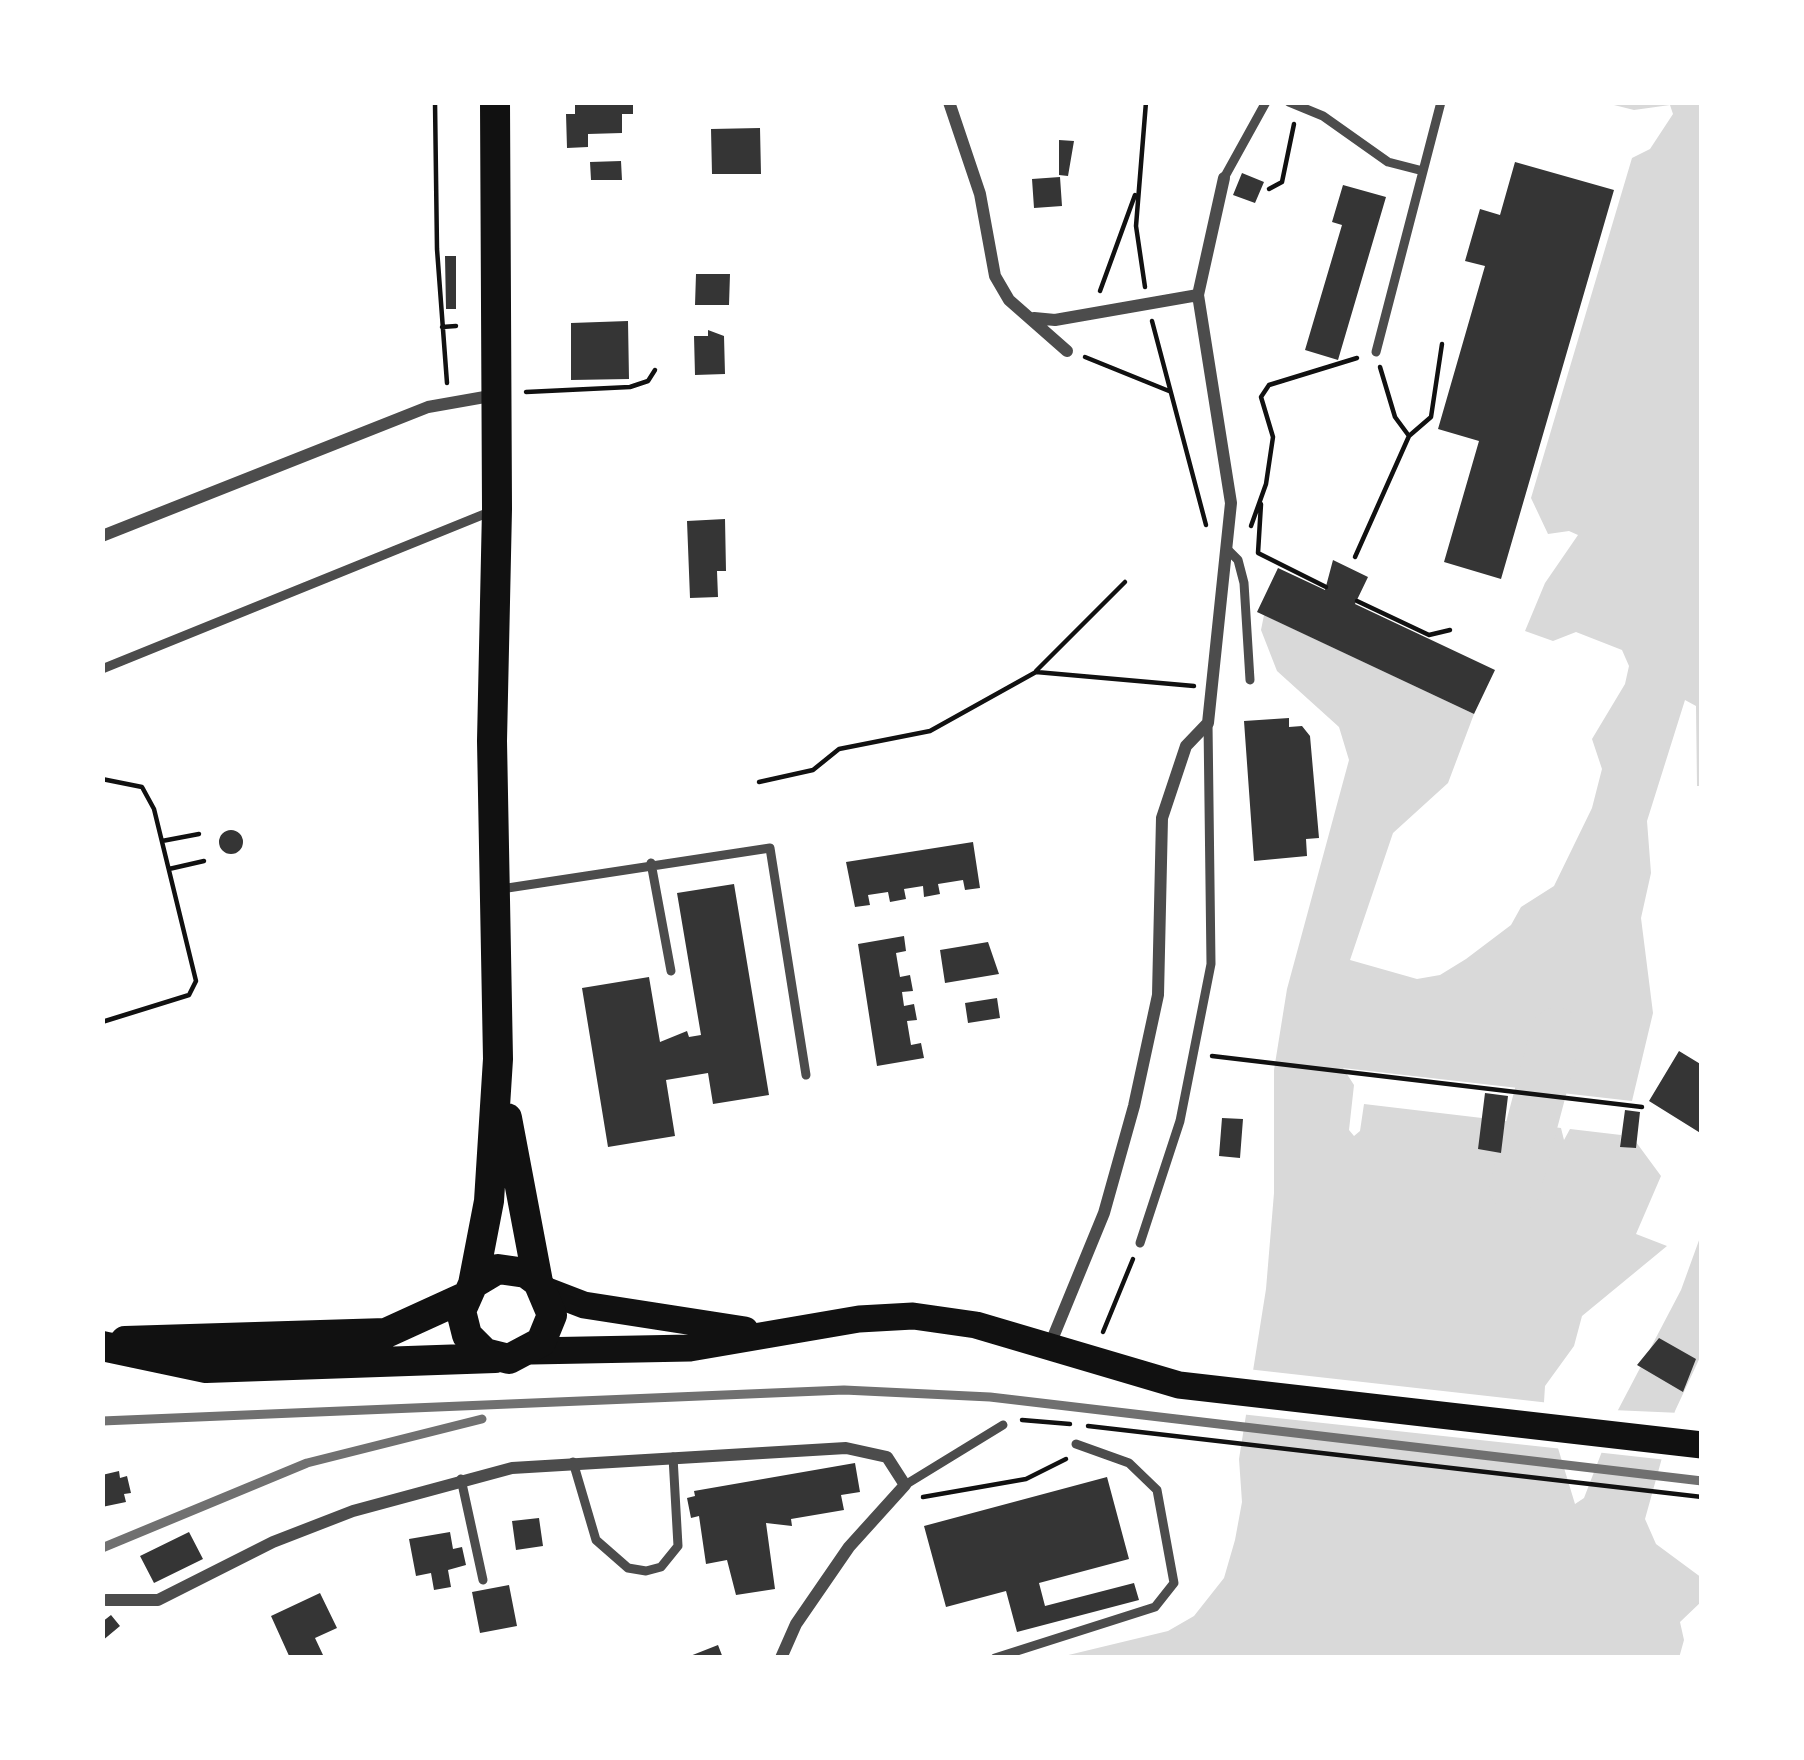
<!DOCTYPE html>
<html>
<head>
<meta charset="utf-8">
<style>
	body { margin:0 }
	#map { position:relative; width:1804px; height:1760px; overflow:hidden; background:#fff; font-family:Ubuntu,sans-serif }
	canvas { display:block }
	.frame { position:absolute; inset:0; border:105px solid #fff; pointer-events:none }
</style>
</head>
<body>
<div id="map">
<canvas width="1804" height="1760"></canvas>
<div class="frame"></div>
</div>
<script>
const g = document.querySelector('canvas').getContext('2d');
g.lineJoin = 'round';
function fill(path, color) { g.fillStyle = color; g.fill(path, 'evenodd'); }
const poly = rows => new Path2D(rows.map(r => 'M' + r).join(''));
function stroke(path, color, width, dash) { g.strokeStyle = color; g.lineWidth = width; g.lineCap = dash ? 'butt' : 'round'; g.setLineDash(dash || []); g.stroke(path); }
const water = poly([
	[1602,102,1702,102,1702,786,1697,786,1696,706,1685,700,1647,821,1651,873,1641,918,1653,1013,1632,1101,1343,1068,1354,1085,1349,1130,1354,1136,1360,1131,1364,1104,1482,1118,1500,1153,1505,1121,1561,1128,1564,1140,1570,1129,1621,1135,1620,1146,1635,1148,1636,1142,1661,1176,1636,1234,1667,1246,1582,1316,1574,1346,1545,1386,1544,1402,1575,1504,1584,1498,1618,1410,1681,1290,1702,1232,1702,1353,1675,1411,1645,1519,1656,1544,1702,1578,1702,1601,1680,1622,1684,1640,1679,1658,1056,1658,1168,1631,1194,1616,1224,1578,1235,1540,1242,1502,1239,1459,1266,1289,1274,1193,1274,1070,1287,989,1349,760,1339,727,1277,671,1261,630,1264,615,1474,714,1448,783,1393,833,1350,960,1417,979,1440,975,1466,959,1511,925,1521,907,1554,886,1592,808,1602,769,1592,739,1625,684,1629,666,1622,650,1576,632,1553,641,1525,631,1545,583,1578,535,1569,531,1548,534,1531,498,1632,158,1650,149,1673,114,1670,105,1634,110]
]);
const pier = poly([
	[1247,1369,1550,1403,1563,1449,1240,1414],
	[1612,1410,1681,1413,1667,1460,1595,1452]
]);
const river = poly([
	[1515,1188,1556,1033]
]);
const building = poly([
	[575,102,633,102,633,114,622,114,622,133,588,134,588,147,567,148,566,114,575,114],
	[760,128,761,174,712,174,711,129],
	[1059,140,1074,141,1068,176,1059,175],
	[621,161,622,180,591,180,590,162],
	[1515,162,1614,190,1501,579,1444,562,1479,441,1438,429,1485,266,1465,261,1480,209,1500,215],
	[1242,173,1264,182,1255,203,1233,195],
	[1060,177,1062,206,1034,208,1032,179],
	[1343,185,1386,197,1338,360,1305,350,1342,225,1332,222],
	[445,256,456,256,456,309,446,309],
	[696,274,730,274,729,305,695,305],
	[628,321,629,379,571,380,571,323],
	[708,330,724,336,725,374,695,375,694,336,708,336],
	[725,519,726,571,717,571,718,597,690,598,687,521],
	[1333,560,1368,577,1355,604,1495,670,1474,714,1257,612,1278,568,1325,590],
	[1289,718,1289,727,1302,726,1310,736,1319,838,1306,839,1307,856,1254,861,1244,721],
	'219 842a12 12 0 1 1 24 0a12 12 0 1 1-24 0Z',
	[973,842,980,888,965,890,963,880,938,884,940,894,924,897,923,886,904,889,906,899,890,902,888,892,868,895,870,905,855,907,846,862],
	[734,884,769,1095,713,1104,708,1073,666,1080,675,1136,608,1147,582,988,649,977,660,1042,687,1031,689,1037,701,1035,677,893],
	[904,936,906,951,896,953,900,977,910,975,913,991,902,992,904,1006,914,1004,917,1020,907,1021,911,1045,921,1043,924,1058,877,1066,858,944],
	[988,942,999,974,945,983,940,950],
	[997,998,1000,1018,968,1023,965,1003],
	[1679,1051,1702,1065,1702,1134,1649,1101],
	[1485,1093,1508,1096,1501,1153,1478,1149],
	[1625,1110,1640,1112,1636,1148,1620,1147],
	[1222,1118,1243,1119,1240,1158,1219,1156],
	[1659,1338,1696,1359,1683,1392,1637,1365],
	[855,1463,860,1492,841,1495,844,1510,791,1519,792,1526,766,1523,775,1589,736,1595,727,1560,706,1564,699,1516,691,1518,687,1498,695,1496,694,1491],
	[119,1471,120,1478,127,1476,131,1493,124,1494,126,1502,102,1507,102,1475],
	[1107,1477,1129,1559,1039,1583,1045,1606,1134,1583,1139,1600,1017,1632,1006,1591,946,1607,924,1526],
	[539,1518,543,1546,516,1550,512,1521],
	[189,1532,203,1559,154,1583,140,1556],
	[450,1532,453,1549,462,1547,466,1565,448,1570,451,1587,434,1590,431,1573,416,1576,409,1539],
	[509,1585,517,1626,480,1633,472,1592],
	[320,1593,337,1628,315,1638,323,1655,290,1658,271,1616],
	[111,1615,120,1626,102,1641,102,1622],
	[718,1645,723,1658,685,1658]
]);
const path = poly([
	[435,102,437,249,447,383],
	[1269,189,1282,182,1294,124],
	[1145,287,1136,226,1146,102],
	[1100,291,1135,195],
	[1152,321,1206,525],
	[442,327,456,326],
	[1085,357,1169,391],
	[1380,367,1395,417,1409,436],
	[526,392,630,387,648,381,655,370],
	[1261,504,1258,553,1326,587],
	[1251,526,1266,484,1273,437,1261,397,1269,385,1357,358],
	[1355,557,1409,436,1431,417,1442,344],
	[1357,601,1429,635,1450,630],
	[1036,671,1125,582],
	[102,779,142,787,154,809,196,981,189,995,102,1022],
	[759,782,813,770,839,749,930,731,1036,672,1194,686],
	[162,841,199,834],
	[169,869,204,861],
	[1212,1056,1642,1107],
	[1103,1332,1133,1259],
	[1022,1420,1070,1424],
	[1088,1426,1702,1497],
	[923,1497,1026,1479,1066,1459]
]);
const service = poly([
	[1289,102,1323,116,1388,162,1423,171],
	[1224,178,1266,102],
	[1376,352,1441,102],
	[1228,550,1238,560,1244,583,1250,680],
	[102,669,492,511],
	[651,863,671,971],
	[501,889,770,848,806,1075],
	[1140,1243,1180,1121,1211,964,1208,723],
	[573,1462,596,1540,628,1568,646,1571,661,1567,678,1546,673,1457],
	[461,1479,483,1580],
	[905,1485,1003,1425],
	[995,1658,1155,1607,1174,1583,1157,1490,1129,1463,1076,1444]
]);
const minor = poly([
	[949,102,980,194,995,276,1009,300,1067,351],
	[1034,318,1055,320,1198,295],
	[102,536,428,407,496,395],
	[1049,1347,1104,1213,1134,1106,1158,995,1162,818,1186,746,1208,723,1231,503,1198,295,1224,178],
	[106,1600,158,1600,273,1542,353,1511,512,1468,846,1448,887,1457,905,1485,849,1547,796,1624,781,1658]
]);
const primary = poly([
	[545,1290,584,1305,745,1330],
	[532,1351,690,1348,859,1319,913,1316,976,1325,1179,1385,1702,1445]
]);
const trunk = poly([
	[507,1118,538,1282],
	[473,1284,498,1269,526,1273,538,1282,552,1315,541,1342,509,1359,485,1353,467,1335,461,1311,473,1284,489,1201,498,1059,492,741,497,509,495,102],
	[125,1341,386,1333,465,1297],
	[102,1346,206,1368,495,1358]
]);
const rail = poly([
	[102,1421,844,1390,990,1397,1702,1481],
	[102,1548,307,1463,482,1419]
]);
fill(water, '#d9d9d9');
fill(pier, '#fff');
stroke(river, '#d9d9d9', 51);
fill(building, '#353535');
stroke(path, '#111', 4.5);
stroke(service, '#4c4c4c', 9);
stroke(minor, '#4c4c4c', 12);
stroke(primary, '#111', 27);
stroke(trunk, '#111', 30);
stroke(rail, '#707070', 9);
</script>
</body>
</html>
